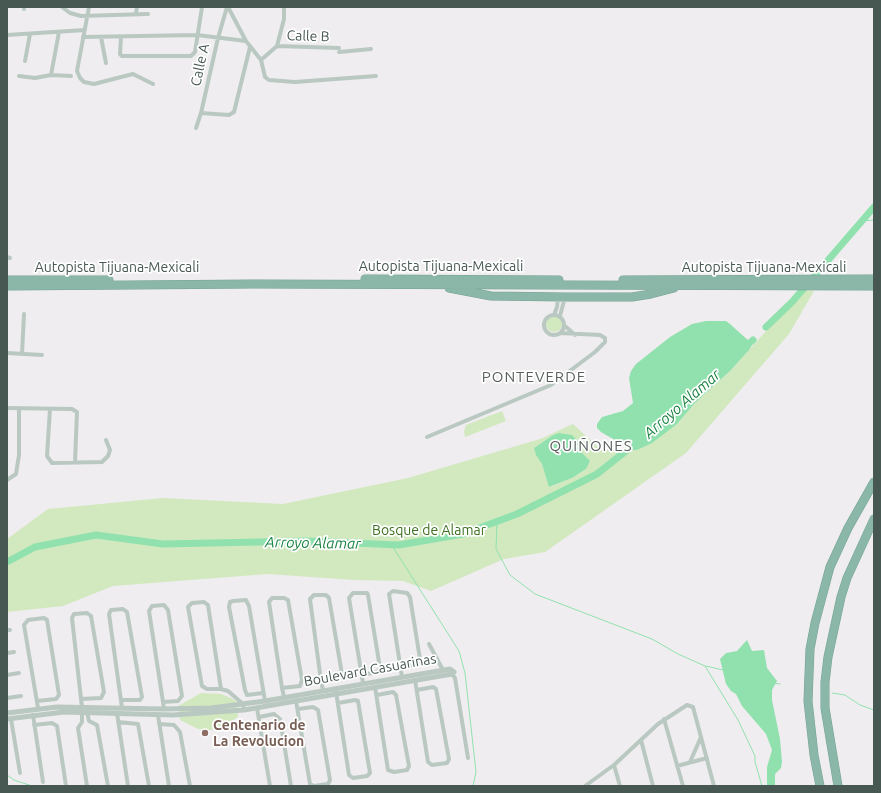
<!DOCTYPE html>
<html>
<head>
<meta charset="utf-8">
<style>
	body { margin:0 }
	#map { position:relative; width:881px; height:793px; overflow:hidden; background:#efedef; font-family:Ubuntu,sans-serif }
	canvas { display:block }
	.frame { position:absolute; inset:0; border:8px solid #475852; pointer-events:none }
</style>
</head>
<body>
<div id="map">
<canvas width="881" height="793"></canvas>
<div class="frame"></div>
</div>
<script>
const g = document.querySelector('canvas').getContext('2d');
g.lineJoin = 'round';
function fill(path, color) { g.fillStyle = color; g.fill(path, 'evenodd'); }
const poly = rows => new Path2D(rows.map(r => 'M' + r).join(''));
function stroke(path, color, width, dash) { g.strokeStyle = color; g.lineWidth = width; g.lineCap = dash ? 'butt' : 'round'; g.setLineDash(dash || []); g.stroke(path); }
function drawText(font, color, halo, rows, align = 'center') {
  g.font = font + ' Ubuntu,sans-serif'; g.lineWidth = 3.5; g.setLineDash([]); g.textBaseline = 'middle'; g.strokeStyle = halo; g.fillStyle = color; for (const [text, x, y, turn = 0] of rows) {
    g.save(); g.translate(x, y); g.rotate((+turn || 0) * Math.PI / 180); g.textAlign = isNaN(turn) ? turn : align; if (halo) g.strokeText(text, 0, 0); g.fillText(text, 0, 0); g.restore();
  }
}
const green = poly([
	[803,290,814,291,789,334,686,453,545,552,504,559,431,591,403,581,354,580,268,574,113,586,63,606,7,612,7,539,48,509,163,498,283,504,408,478,540,439,573,424,601,450,637,450,677,424,695,403,730,371],
	[553,435,578,441,586,469,572,478,550,487,542,464,534,448],
	'546 324a8 8 0 1 1 16 0a8 8 0 1 1-16 0Z',
	[502,411,506,421,465,437,464,431,466,425],
	[201,693,221,694,231,698,237,702,238,717,220,728,211,730,198,729,180,720,178,706]
]);
const water = poly([
	[706,321,726,321,730,324,750,342,751,347,749,350,730,371,695,403,677,424,652,443,637,450,632,450,601,432,597,428,597,424,602,417,623,411,633,403,629,378,631,371,636,364,670,337,692,324],
	[559,433,572,435,578,441,582,453,590,461,586,469,572,478,549,487,542,464,536,455,534,448,553,435],
	[747,640,752,651,764,650,767,668,777,681,772,690,772,700,780,739,782,762,781,768,775,774,775,786,767,786,767,767,772,750,766,734,742,706,736,694,731,691,726,684,720,659,726,653,737,651]
]);
const stream = poly([
	[861,221,874,220],
	[497,522,496,549,510,575,535,594,652,639,678,654,705,666,738,720,755,756,755,762,762,786],
	[391,544,459,651,465,673,476,772,473,786],
	[706,666,723,670],
	[774,683,780,684],
	[832,693,845,695,860,705,874,710],
	[7,775,14,780,32,786]
]);
const river = poly([
	[766,327,792,302,874,207],
	[743,349,753,340],
	[7,562,35,547,96,535,163,544,307,541,399,545,463,534,517,514,597,474,636,443]
]);
const minor = poly([
	[62,7,70,13,81,16,148,14],
	[89,7,77,71,80,78,84,82,94,84,133,74,153,84],
	[228,7,246,41,261,60,265,77,269,80,295,82,376,76],
	[24,9,24,7],
	[136,13,137,7],
	[7,35,85,30],
	[83,37,197,35,246,41],
	[101,37,106,63],
	[121,37,120,54,122,56,191,56,195,52,202,7],
	[277,46,339,48],
	[339,52,371,49],
	[261,60,277,46,284,19,284,7],
	[25,61,30,34],
	[51,75,59,32],
	[19,76,35,78,51,75,71,76],
	[201,113,229,115,234,112,250,47],
	[196,128,201,113,218,38,227,7],
	[7,257,10,258],
	'544 325a10 10 0 1 1 20 0a10 10 0 1 1-20 0Z',
	[554,315,557,307,558,297],
	[560,316,565,297],
	[564,325,575,335],
	[7,353,42,355],
	[22,354,24,314],
	[7,408,72,409,77,412,75,462],
	[50,409,47,456,52,463,102,462,108,456,110,450,106,440],
	[427,437,551,385,595,352,605,342,605,338,600,335,560,333],
	[7,480,16,474,19,455,19,408],
	[7,630,10,630],
	[429,644,443,670],
	[7,653,14,652],
	[401,667,417,665,420,659,410,597,407,593,393,591,389,594,402,677],
	[452,674,455,678,468,758],
	[7,675,19,673],
	[362,675,378,672,380,668,368,595,367,593,353,593,349,598,363,683],
	[415,680,428,762,432,765,447,763,449,759,436,689,433,687,417,690],
	[321,681,338,679,342,674,329,598,326,595,314,595,310,599,321,681,323,690],
	[375,687,388,770,394,772,407,770,409,766,396,695,393,692,377,695],
	[282,688,300,686,302,680,288,600,284,598,272,598,269,602,282,688,284,697],
	[221,689,208,605,204,602,192,603,188,607,202,686,207,689,221,689,228,691,243,704,244,710],
	[336,692,349,775,353,778,367,776,370,773,358,701,355,700,338,703],
	[263,693,247,695,245,690,229,607,230,602,233,601,246,600,249,606,265,701],
	[7,698,21,696],
	[81,699,101,698,104,692,91,616,87,613,74,614,72,618,81,699,82,707],
	[122,700,140,700,142,697,127,612,123,609,111,610,109,614,122,708],
	[37,701,56,699,59,695,47,620,44,618,28,620,24,625,38,708],
	[296,701,310,784,314,786,328,784,330,780,318,710,313,707,298,709],
	[163,702,178,701,182,696,168,610,164,605,152,606,149,611,163,702,164,709],
	[257,708,270,786],
	[82,712,82,722,78,728,87,786],
	[87,712,89,721,97,725,108,786],
	[117,713,128,786],
	[33,715,43,782],
	[158,715,169,786],
	[259,717,274,714,280,719,291,786],
	[11,719,20,773],
	[664,719,683,786],
	[118,722,138,724,149,786],
	[159,724,174,725,180,732,190,786],
	[34,725,52,723,57,726,66,786],
	[641,740,653,786],
	[690,762,701,737],
	[614,765,620,786],
	[677,766,707,758],
	[585,786,614,765,658,724,687,705,693,707,714,786]
]);
const tertiary = poly([
	[7,713,57,707,164,709,211,708,265,701,450,669,454,672,452,674,244,710,173,715,64,712,7,719]
]);
const motorway = poly([
	[365,279,559,280],
	[7,280,109,280],
	[623,280,874,279],
	[7,286,253,284,874,286],
	[449,288,491,296,565,297,632,297,651,294,674,288],
	[820,786,814,755,808,701,810,649,815,623,830,567,848,528,874,482],
	[838,786,825,708,825,682,828,657,841,597,847,578,874,519]
]);
const markers = [
	[205,733,4,"#8d6e63"]
];
const streetNames = [
	["Calle B",308,36,2],
	["Calle A",200,65,-78],
	["Autopista Tijuana-Mexicali",441,266],
	["Autopista Tijuana-Mexicali",117,267],
	["Autopista Tijuana-Mexicali",764,267],
	["Boulevard Casuarinas",370,670,-10]
];
const parkNames = [
	["Bosque de Alamar",429,530]
];
const educationNames = [
	["Centenario de",213,725],
	["La Revolucion",213,741]
];
const neighbourhoodNames = [
	["PONTEVERDE",534,377],
	["QUIÑONES",591,446]
];
const waterNames = [
	["Arroyo Alamar",682,404,-41],
	["Arroyo Alamar",313,543,1]
];
fill(green, '#d2e9bf');
fill(water, '#91e1af');
stroke(stream, '#91e1af', 1);
stroke(river, '#91e1af', 7);
stroke(motorway, '#75a294', 9);
stroke(minor, '#bac8c2', 4);
stroke(tertiary, '#bac8c2', 5);
stroke(motorway, '#8ab7a8', 8);
for (const [x, y, r, color] of markers) { const dot = new Path2D(); dot.arc(x, y, r, 0, 2 * Math.PI); g.fillStyle = color; g.fill(dot); stroke(dot, '#fff', 1.5); }
drawText('14px', '#475852', '#fff', streetNames);
drawText('14px', '#3c7121', '#fff', parkNames);
drawText('bold 14px', '#785e54', '#fff', educationNames, 'left');
g.letterSpacing = '1px';
drawText('15px', '#5a615f', '#fff', neighbourhoodNames);
g.letterSpacing = '0px';
drawText('italic 15px', '#1a8341', '#fff', waterNames);
</script>
</body>
</html>
